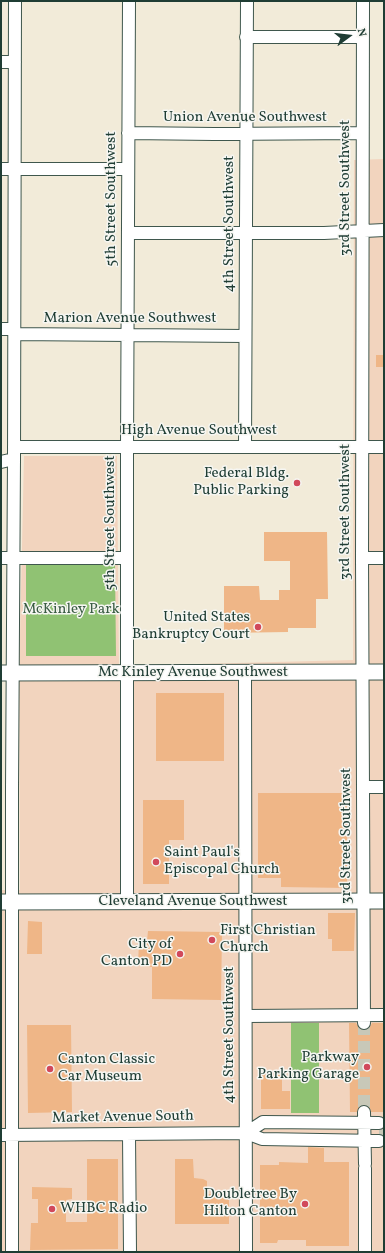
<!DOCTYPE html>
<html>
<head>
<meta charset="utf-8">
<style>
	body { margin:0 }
	#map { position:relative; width:385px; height:1253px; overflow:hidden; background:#f2ebd9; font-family:Vollkorn,serif }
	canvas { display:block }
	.frame { position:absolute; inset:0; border:2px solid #1f3d34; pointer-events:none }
	.north { position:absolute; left:329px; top:16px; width:40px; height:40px; -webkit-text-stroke:3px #f6f6f2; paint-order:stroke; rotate:75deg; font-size:11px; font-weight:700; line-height:16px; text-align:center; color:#1f3d34 }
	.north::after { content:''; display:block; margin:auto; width:14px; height:18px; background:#1f3d34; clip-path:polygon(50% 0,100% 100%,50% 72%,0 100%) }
</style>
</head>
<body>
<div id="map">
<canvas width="385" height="1253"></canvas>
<div class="frame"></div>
<div class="north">N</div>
</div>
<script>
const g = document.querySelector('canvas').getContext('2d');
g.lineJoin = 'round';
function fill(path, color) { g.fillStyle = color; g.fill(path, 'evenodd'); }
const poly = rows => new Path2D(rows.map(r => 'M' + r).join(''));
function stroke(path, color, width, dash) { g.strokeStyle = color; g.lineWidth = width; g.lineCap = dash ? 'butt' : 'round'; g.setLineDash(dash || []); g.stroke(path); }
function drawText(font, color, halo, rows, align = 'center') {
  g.font = font + ' Vollkorn,serif'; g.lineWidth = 3; g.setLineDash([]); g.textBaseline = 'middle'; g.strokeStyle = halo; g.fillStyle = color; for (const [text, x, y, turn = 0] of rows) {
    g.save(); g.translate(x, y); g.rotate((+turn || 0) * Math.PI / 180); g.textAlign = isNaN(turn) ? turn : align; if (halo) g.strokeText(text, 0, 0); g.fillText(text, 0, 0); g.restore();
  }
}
const built = poly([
	[384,159,384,1252,1,1252,1,890,20,890,19,680,24,456,117,456,119,666,353,660,354,160]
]);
const green = poly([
	[26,565,115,565,116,656,26,656],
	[291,1023,319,1023,319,1113,291,1113]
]);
const building = poly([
	[376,355,384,355,384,367,376,367],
	[264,532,327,532,328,599,316,599,316,628,288,628,288,632,224,633,224,586,259,586,260,600,279,600,279,590,290,590,290,561,264,561],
	[156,693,224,693,224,761,156,761],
	[258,793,347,793,347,888,281,887,281,878,258,878],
	[143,800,184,800,184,840,169,840,169,884,143,884],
	[328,913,355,913,354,951,332,951,332,939,328,939],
	[28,921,42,922,42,954,27,954],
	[148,931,222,932,221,1000,152,999,152,967,138,966,139,941,147,941],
	[349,1023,356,1023,360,1029,364,1030,370,1027,372,1023,384,1023,384,1112,371,1112,370,1108,364,1105,360,1106,357,1112,350,1112],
	[27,1025,71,1025,72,1112,28,1113],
	[261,1072,282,1072,282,1091,290,1091,290,1109,261,1109],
	[308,1147,324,1148,324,1162,349,1162,349,1246,306,1246,306,1240,278,1240,277,1243,260,1243,260,1165,279,1165,279,1162,308,1163],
	[87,1159,118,1159,118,1249,30,1250,31,1223,38,1223,38,1199,32,1199,32,1187,72,1188,72,1199,66,1200,66,1222,87,1222],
	[175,1159,193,1159,194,1178,203,1179,207,1181,207,1194,229,1194,229,1224,175,1224]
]);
const minorTunnel = poly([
	[364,1023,364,1112],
	[379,1131,384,1131]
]);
const minor = poly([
	[363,1,362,558,364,1023],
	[246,37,363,37],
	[1,62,15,62],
	[128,133,214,134,362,133],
	[1,169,128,169],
	[128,233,324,233,384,230],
	[1,329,14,329],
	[14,334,245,336],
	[14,447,384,447],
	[245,447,247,1],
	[1,462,14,459],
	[1,558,127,558],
	[362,558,384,558],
	[245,673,246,1252],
	[363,787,384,787],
	[127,902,127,447,129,1],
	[246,1016,384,1015],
	[364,1112,365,1164],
	[246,1133,263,1122,379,1123],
	[1,1135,246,1133,262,1139,379,1141],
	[129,1135,130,1252],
	[365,1168,365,1252],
	[12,1252,12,788,14,459,15,1]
]);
const major = poly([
	[1,673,384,672],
	[1,902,384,901]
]);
const markers = [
	[297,483,4,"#d1495b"],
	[258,627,4,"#d1495b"],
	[156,862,4,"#d1495b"],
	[212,940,4,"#d1495b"],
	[180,954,4,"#d1495b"],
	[367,1067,4,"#d1495b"],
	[50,1069,4,"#d1495b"],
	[305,1204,4,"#d1495b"],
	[52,1209,4,"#d1495b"]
];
const streetNames = [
	["Union Avenue Southwest",245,118],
	["3rd Street Southwest",346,188,-90],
	["5th Street Southwest",112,199,-90],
	["4th Street Southwest",230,224,-90],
	["Marion Avenue Southwest",130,319],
	["High Avenue Southwest",199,431],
	["3rd Street Southwest",346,512,-90],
	["5th Street Southwest",111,523,-90],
	["Mc Kinley Avenue Southwest",193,673],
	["3rd Street Southwest",347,836,-90],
	["Cleveland Avenue Southwest",193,902],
	["4th Street Southwest",230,1035,-90],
	["Market Avenue South",123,1118,-1]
];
const poiNames = [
	["Federal Bldg.",289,474],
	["Public Parking",289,491],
	["United States",250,618],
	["Bankruptcy Court",250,635],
	["Saint Paul's",164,853,"left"],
	["Episcopal Church",164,870,"left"],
	["First Christian",220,931,"left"],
	["Church",220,948,"left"],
	["City of",172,945],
	["Canton PD",172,962],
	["Parkway",359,1058],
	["Parking Garage",359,1075],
	["Canton Classic",58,1060,"left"],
	["Car Museum",58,1077,"left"],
	["Doubletree By",297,1195],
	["Hilton Canton",297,1212],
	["WHBC Radio",60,1209,"left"]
];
const parkNames = [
	["McKinley Park",71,610]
];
fill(built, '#f2d4be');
fill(green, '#90c273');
fill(building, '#efb687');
stroke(minorTunnel, '#c8c8b8', 12, [12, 6]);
stroke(minor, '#3f574d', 14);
stroke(major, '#3f574d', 17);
stroke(minor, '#fff', 12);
stroke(major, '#fff', 15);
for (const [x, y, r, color] of markers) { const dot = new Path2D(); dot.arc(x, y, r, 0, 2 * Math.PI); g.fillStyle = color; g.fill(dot); stroke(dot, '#f6f6f2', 1.5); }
drawText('15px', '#1f3d34', '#f6f6f2', streetNames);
drawText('15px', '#1f3d34', '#f6f6f2', poiNames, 'right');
drawText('15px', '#3b5e44', '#f6f6f2', parkNames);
</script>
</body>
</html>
